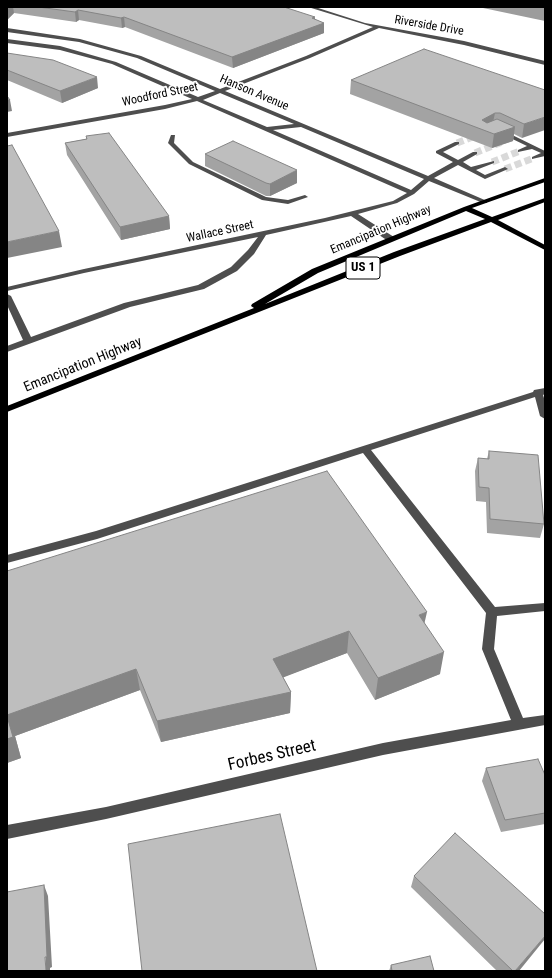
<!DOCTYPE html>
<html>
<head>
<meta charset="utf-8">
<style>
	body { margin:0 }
	#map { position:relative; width:552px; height:978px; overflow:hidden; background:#fff; font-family:"Roboto Condensed",sans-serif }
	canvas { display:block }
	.frame { position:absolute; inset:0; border:8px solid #000; pointer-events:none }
</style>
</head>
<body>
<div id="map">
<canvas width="552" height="978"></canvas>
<div class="frame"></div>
</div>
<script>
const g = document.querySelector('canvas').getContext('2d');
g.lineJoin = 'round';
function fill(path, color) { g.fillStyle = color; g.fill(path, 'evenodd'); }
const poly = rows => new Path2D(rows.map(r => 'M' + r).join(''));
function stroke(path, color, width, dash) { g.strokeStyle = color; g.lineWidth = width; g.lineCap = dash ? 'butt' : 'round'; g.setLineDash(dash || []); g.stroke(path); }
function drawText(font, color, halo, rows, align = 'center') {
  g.font = font + ' "Roboto Condensed",sans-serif'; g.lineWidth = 3.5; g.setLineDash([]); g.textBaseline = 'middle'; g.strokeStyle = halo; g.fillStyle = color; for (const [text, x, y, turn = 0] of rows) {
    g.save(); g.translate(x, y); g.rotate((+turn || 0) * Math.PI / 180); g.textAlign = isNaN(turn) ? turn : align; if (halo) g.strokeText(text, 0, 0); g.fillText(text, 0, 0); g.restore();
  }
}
const water = poly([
	[480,7,545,7,545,21,483,8]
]);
const minorTunnel = poly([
	[457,143,480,134],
	[475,153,502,142],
	[492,162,520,151],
	[505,169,534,158]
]);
const minor = poly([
	[308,7,315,7,365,23,464,41,545,61,545,65,464,45,379,28,310,58,225,91,428,176,453,162,436,153,436,151,455,142,459,142,459,144,443,152,458,160,473,152,477,152,477,154,463,162,471,167,494,161,494,163,476,170,485,175,505,167,508,169,485,179,458,165,434,178,487,201,487,203,483,203,429,181,414,194,397,203,358,214,394,237,394,241,388,241,351,216,266,235,254,254,237,271,204,289,130,307,7,352,7,346,23,340,7,305,7,294,11,296,31,337,124,303,198,285,231,267,248,250,258,237,84,273,7,291,7,287,84,269,325,218,393,201,407,193,197,101,165,109,7,137,7,133,165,105,192,99,112,64,60,50,7,43,7,39,60,46,116,62,198,97,215,91,137,58,79,42,7,32,7,28,80,39,141,56,220,89,306,56,373,27,308,7],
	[220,93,294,124,267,127,203,100,220,93],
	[301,127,424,179,411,190,273,130,301,127],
	[500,131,504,131,545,151,545,156,532,159,532,157,541,153,532,149,518,152,518,150,527,146,500,133,500,131],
	[171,135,175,135,174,143,193,162,266,197,288,200,305,195,308,197,288,204,262,200,189,164,168,143,171,135],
	[545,388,545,394,543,395,545,401,545,419,540,416,535,397,371,450,495,607,545,603,545,611,497,616,494,649,523,718,545,715,545,725,383,755,106,819,7,839,7,825,106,807,383,743,511,720,482,649,486,613,363,453,97,539,7,563,7,555,96,531,533,392,534,390,545,388]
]);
const major = poly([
	[545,178,545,182,472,208,492,217,545,198,545,202,498,220,545,245,545,250,491,222,400,256,7,412,7,406,254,308,251,306,252,304,312,269,464,207,545,178],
	[466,211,485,219,394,252,265,304,318,273,466,211]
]);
const wall = poly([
	[7,7,284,7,324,23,324,33,233,68,125,27,122,28,79,20,76,22,14,13,7,20],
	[7,53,98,88,62,103,7,80],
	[351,80,545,90,522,138,514,134,513,141,492,148,350,94],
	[86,136,169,216,170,229,121,240,67,155,65,143,86,139],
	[205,154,297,183,270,196,266,196,205,166],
	[489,451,544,524,540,538,487,533,486,502,476,501,475,471,478,458,487,459],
	[7,571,424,623,440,674,375,700,347,653,283,677,291,692,290,713,161,742,140,690,15,736,21,758,7,763],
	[486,768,545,775,545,824,501,832,482,781],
	[414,876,519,971,497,971,411,887],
	[391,965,434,971,389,971]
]);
const shadedWall = poly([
	[8,7,13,7,14,13,7,20,7,8],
	[78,10,79,20,76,22,75,12],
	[124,17,125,27,122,28,121,18],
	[315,17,315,26,324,23,324,33,233,68,232,57],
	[97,77,98,88,62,103,60,91],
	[7,100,10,100,12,111,7,112],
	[495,113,492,127,482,120],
	[545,117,545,130,522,138,524,124],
	[515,127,513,141,492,148,494,134],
	[297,170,297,183,270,196,270,184],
	[169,216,170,229,121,240,120,227],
	[59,231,62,247,7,258,7,242],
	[427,612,422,634,419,615],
	[349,631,347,653,274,681,273,659],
	[444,652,440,674,375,700,378,678],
	[136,669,140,690,15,736,21,758,7,763,7,715],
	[291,692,290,713,161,742,157,721],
	[44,885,48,896,52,967,50,968,50,971,46,971],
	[545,936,545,939,519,971,515,971]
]);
const building = poly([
	[38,7,284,7,315,17,312,18,324,23,232,57,124,17,121,18,78,10,75,12,38,7],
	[424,49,545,90,545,117,524,124,500,113,495,113,482,120,487,123,497,119,515,127,494,134,351,80,424,49],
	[7,53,53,60,97,77,60,91,7,70,7,53],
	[7,96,10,100,7,100,7,96],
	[109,133,169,216,120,227,65,143,87,139,86,136,109,133],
	[233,141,297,170,270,184,266,183,205,154,233,141],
	[12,145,59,231,7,242,7,146,12,145],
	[489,451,538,455,544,524,490,519,489,488,479,487,478,458,489,459,489,451],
	[327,471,427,612,419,615,444,652,378,678,349,631,273,659,291,692,157,721,136,669,7,715,7,571,327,471],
	[7,716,13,737,7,739,7,716],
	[538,759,545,775,545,813,505,820,486,768,538,759],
	[280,814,317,971,142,971,128,844,280,814],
	[455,833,545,914,545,936,515,971,513,971,414,876,455,833],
	[44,885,47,957,45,957,46,971,7,971,7,892,44,885],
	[430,956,434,971,390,971,392,971,391,965,430,956]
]);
const farStreetnames = [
	["Riverside Drive",429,26,10],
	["Hanson Avenue",254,93,23],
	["Woodford Street",160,95,-12],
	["Emancipation Highway",381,230,-23],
	["Wallace Street",220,232,-12]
];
const shields = [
	[363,268,34]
];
const shieldNames = [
	["US 1",363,268]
];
const streetNames = [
	["Emancipation Highway",83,365,-22]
];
const nearStreetnames = [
	["Forbes Street",272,756,-13]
];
fill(water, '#9c9c9c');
stroke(minorTunnel, '#d9d9d9', 7, [7, 3.5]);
fill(minor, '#4e4e4e');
fill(major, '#000');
fill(wall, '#a3a3a3');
fill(shadedWall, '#858585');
fill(building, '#bebebe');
stroke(building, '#858585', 1);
drawText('12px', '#000', '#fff', farStreetnames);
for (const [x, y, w] of shields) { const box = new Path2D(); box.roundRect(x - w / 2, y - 11, w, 22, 3); g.fillStyle = '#fff'; g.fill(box); stroke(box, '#000', 1); }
drawText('bold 13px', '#000', null, shieldNames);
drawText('14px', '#000', '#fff', streetNames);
drawText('17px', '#000', '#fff', nearStreetnames);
</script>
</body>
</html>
